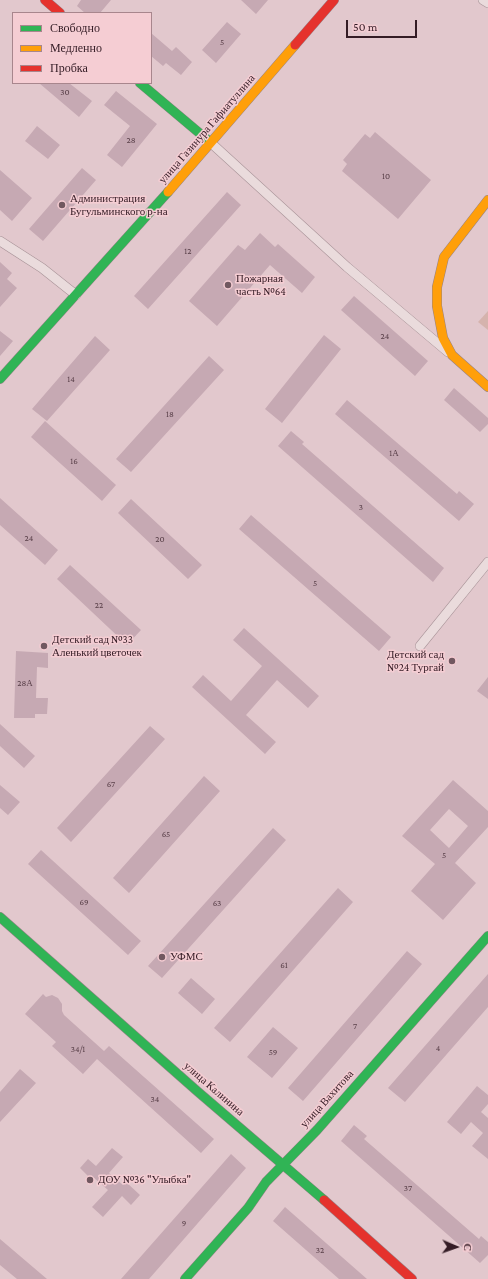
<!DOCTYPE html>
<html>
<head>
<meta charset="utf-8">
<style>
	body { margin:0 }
	#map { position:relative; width:488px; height:1279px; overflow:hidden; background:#e2c8cd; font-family:"Crimson Pro",serif }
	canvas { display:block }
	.legend { position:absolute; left:12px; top:12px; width:140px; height:72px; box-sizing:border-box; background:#f5cdd3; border:1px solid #a8868d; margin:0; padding:5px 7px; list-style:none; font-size:12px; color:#341c25 }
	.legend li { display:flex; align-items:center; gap:8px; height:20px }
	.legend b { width:20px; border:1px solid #a8868d }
	.north { position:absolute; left:436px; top:1227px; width:40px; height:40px; -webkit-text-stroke:3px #f5cdd3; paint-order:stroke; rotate:92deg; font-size:11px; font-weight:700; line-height:16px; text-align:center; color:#341c25 }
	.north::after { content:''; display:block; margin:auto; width:14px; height:18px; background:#341c25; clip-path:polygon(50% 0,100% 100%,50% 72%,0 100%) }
	.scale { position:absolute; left:346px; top:20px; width:71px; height:18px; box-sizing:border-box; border:2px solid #341c25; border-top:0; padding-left:5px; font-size:12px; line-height:14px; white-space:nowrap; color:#341c25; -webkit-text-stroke:3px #f5cdd3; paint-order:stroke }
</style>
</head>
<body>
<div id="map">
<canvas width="488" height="1279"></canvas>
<ul class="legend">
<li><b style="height:5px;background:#30b455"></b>Свободно</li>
<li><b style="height:5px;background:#ff9f0a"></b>Медленно</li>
<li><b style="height:5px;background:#e5322d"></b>Пробка</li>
</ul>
<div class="north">С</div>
<div class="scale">50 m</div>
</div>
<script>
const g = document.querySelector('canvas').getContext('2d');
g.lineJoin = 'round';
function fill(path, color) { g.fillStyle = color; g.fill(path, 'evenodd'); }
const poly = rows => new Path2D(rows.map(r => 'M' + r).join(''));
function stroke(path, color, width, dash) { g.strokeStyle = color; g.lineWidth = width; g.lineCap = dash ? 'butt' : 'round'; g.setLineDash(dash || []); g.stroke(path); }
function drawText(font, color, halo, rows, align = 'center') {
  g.font = font + ' "Crimson Pro",serif'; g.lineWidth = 3; g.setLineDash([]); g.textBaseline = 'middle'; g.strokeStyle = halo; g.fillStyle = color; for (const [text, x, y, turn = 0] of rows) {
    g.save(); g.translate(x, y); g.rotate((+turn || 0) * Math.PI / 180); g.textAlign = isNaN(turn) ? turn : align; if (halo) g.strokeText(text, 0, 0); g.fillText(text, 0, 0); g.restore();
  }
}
const green = poly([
	[488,311,488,330,478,322]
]);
const building = poly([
	[81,0,111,0,100,13,85,13,77,6],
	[241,0,268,0,256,14],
	[227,22,241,34,216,63,202,50],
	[151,33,172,51,176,47,192,62,181,75,166,63,163,66,151,56],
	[39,83,69,83,92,101,79,117],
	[116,91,157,124,122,167,107,155,130,126,104,105],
	[37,126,60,145,48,159,25,141],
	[375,132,431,180,398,219,342,171,347,164,343,160,365,134,370,138],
	[82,168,96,180,43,241,29,229],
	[0,170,32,198,12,221,0,210],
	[227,192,241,205,148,309,134,296],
	[260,233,275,247,278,244,315,277,302,293,270,265,217,326,189,301,238,245,245,250],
	[0,262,12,273,7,279,17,288,0,307],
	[354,296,428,361,415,376,341,310],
	[0,331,13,341,0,356],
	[324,335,341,349,282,423,265,409],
	[95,336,110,350,47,421,32,409],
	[209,356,224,370,131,472,116,459],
	[454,388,488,418,488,424,480,432,444,400],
	[347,400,457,494,459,491,474,504,459,521,335,414],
	[45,421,116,485,102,501,31,437],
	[291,431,304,442,302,444,444,568,433,582,278,446],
	[0,498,58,550,45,565,0,525],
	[131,499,202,565,188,579,118,513],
	[251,515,391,637,379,651,239,529],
	[70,565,141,630,127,645,57,579],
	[244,628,319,696,308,708,277,680,246,715,276,742,265,754,192,687,203,675,231,701,262,666,233,640],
	[16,651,48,653,48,668,37,667,36,698,48,698,47,714,35,714,35,718,14,718],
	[488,677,488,699,477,691],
	[0,724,35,756,24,768,0,746],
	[150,726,165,739,71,842,57,828],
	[204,776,220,791,129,893,113,878],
	[453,780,488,811,488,827,455,863,476,883,443,920,411,891,435,864,402,836],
	[449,809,468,826,449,848,430,830],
	[0,785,20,802,8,815,0,808],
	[273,828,286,840,162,978,148,966],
	[41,850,141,941,128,955,28,864],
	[338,888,353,902,230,1042,214,1028],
	[407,951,422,964,303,1101,288,1088],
	[488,974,488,1007,405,1102,388,1088],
	[191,978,215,999,202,1014,178,993],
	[43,994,46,997,52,995,58,998,62,1004,62,1011,64,1015,104,1051,109,1046,214,1139,201,1153,97,1059,83,1074,52,1046,56,1042,25,1014],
	[273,1027,298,1048,272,1078,247,1057],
	[20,1069,36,1083,0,1122,0,1092],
	[477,1086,488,1095,488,1104,481,1112,488,1118,488,1159,472,1146,483,1133,471,1122,461,1134,447,1122],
	[354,1125,367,1136,364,1139,479,1239,481,1236,488,1242,488,1255,480,1263,341,1141],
	[112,1148,123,1157,109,1173,123,1185,126,1182,140,1195,131,1205,122,1196,103,1217,92,1207,108,1190,93,1177,91,1179,80,1168,88,1159,96,1166],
	[231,1154,246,1168,149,1279,121,1279],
	[285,1207,367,1279,339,1279,273,1221],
	[0,1239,47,1279,17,1279,0,1265]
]);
const street = poly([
	[483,0,488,3],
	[210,142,347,267,448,352],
	[0,241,42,268,76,295],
	[420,646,488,562]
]);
const fast = poly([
	[140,83,210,142],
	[0,379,168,192],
	[0,917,197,1091,324,1200],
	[185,1279,248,1208,266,1182,317,1130,488,936]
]);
const slow = poly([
	[168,192,295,45],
	[488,200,444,257,437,287,437,306,443,338,452,355,488,387]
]);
const jam = poly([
	[45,0,60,13],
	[295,45,334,0],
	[324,1200,412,1279]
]);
const markers = [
	[62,205,4,"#715860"],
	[228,285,4,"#715860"],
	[44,646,4,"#715860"],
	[452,661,4,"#715860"],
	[162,957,4,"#715860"],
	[90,1180,4,"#715860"]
];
const numberNames = [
	["5",222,42],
	["30",65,92],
	["28",131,140],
	["10",386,176],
	["12",188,251],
	["24",385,336],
	["14",71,379],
	["18",170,414],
	["1А",394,453],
	["16",74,461],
	["3",361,507],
	["24",29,538],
	["20",160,539],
	["5",315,583],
	["22",99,605],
	["28А",25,683],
	["67",111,784],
	["65",166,834],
	["5",444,855],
	["69",84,902],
	["63",217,903],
	["61",284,965],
	["7",355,1026],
	["4",438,1048],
	["34/1",78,1049],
	["59",273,1052],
	["34",155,1099],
	["37",408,1188],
	["9",184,1223],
	["32",320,1250]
];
const streetNames = [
	["улица Газинура Гафиатуллина",207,129,-49],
	["улица Калинина",214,1089,41],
	["улица Вахитова",327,1099,-48]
];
const poiNames = [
	["Администрация",70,199],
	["Бугульминского р-на",70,212],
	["Пожарная",236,279],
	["часть №64",236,292],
	["Детский сад №33",52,640],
	["Аленький цветочек",52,653],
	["Детский сад",444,655,"right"],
	["№24 Тургай",444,668,"right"],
	["УФМС",170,957],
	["ДОУ №36 \"Улыбка\"",98,1180]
];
fill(green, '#d5b3ad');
fill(building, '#c6a9b3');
stroke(street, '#a79297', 10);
stroke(fast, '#968287', 10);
stroke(slow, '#968287', 10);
stroke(jam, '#968287', 10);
stroke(street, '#eadbdc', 9);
stroke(fast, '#30b455', 9);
stroke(slow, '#ff9f0a', 9);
stroke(jam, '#e5322d', 9);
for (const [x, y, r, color] of markers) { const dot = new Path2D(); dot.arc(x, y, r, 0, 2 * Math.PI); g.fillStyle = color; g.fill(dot); stroke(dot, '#f5cdd3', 1.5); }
drawText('9px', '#583f48', null, numberNames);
drawText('11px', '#341c25', '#f5cdd3', streetNames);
drawText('11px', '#341c25', '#f5cdd3', poiNames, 'left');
</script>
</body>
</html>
